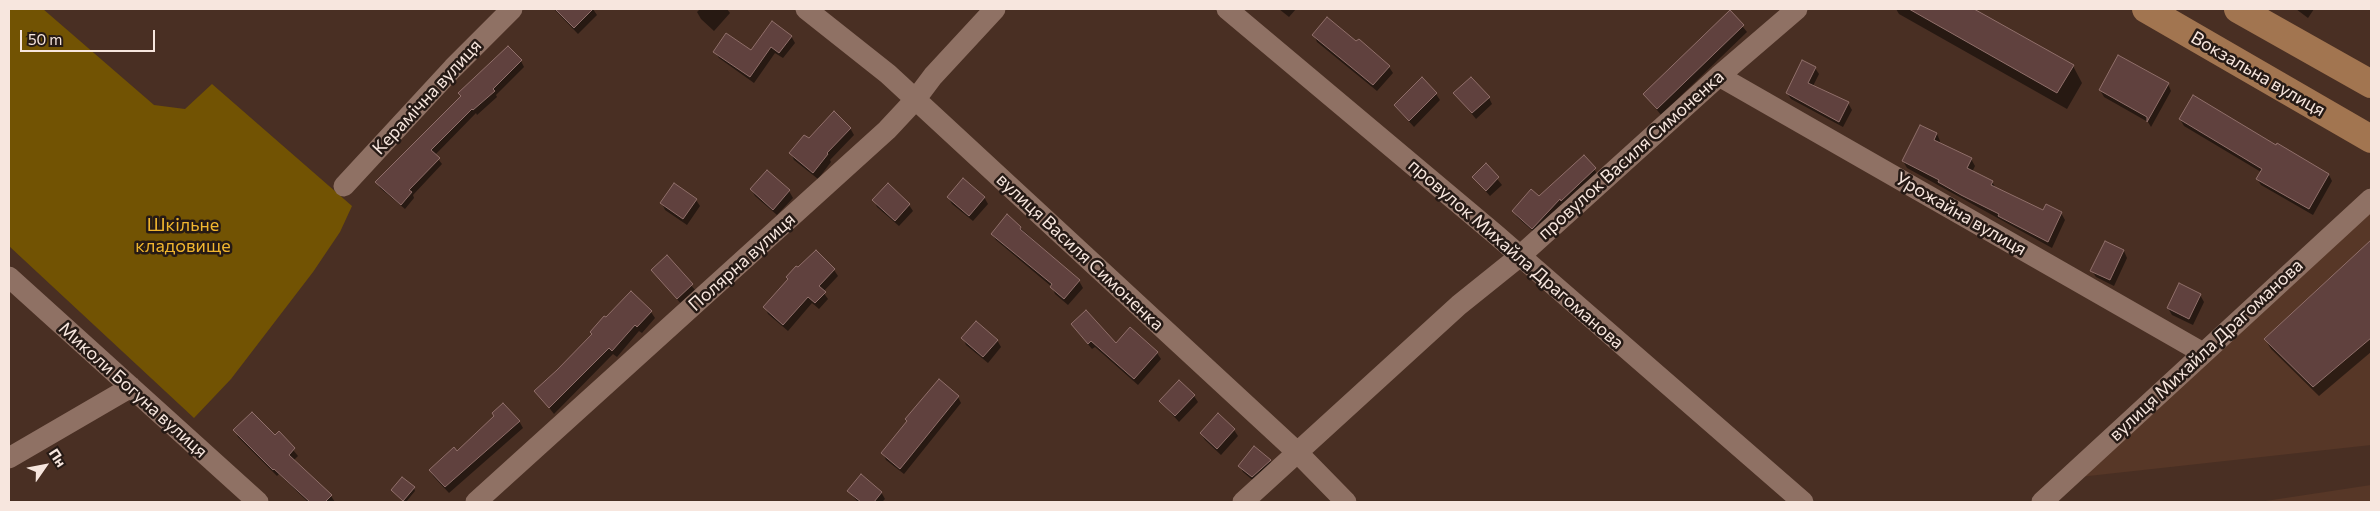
<!DOCTYPE html>
<html>
<head>
<meta charset="utf-8">
<style>
  body { margin:0 }
  #map { position:relative; width:2380px; height:511px; overflow:hidden; background:#492f23; font-family:Commissioner,sans-serif }
  canvas { display:block }
  .frame { position:absolute; inset:0; border:10px solid #f7e6de; pointer-events:none }
  .north { position:absolute; left:20px; top:441px; width:50px; height:50px; -webkit-text-stroke:4px #261a15; paint-order:stroke; rotate:57deg; font-size:14px; font-weight:700; line-height:20px; text-align:center; color:#f7e6de }
  .north::after { content:''; display:block; margin:auto; width:18px; height:22px; background:#f7e6de; clip-path:polygon(50% 0,100% 100%,50% 72%,0 100%) }
  .scale { position:absolute; left:20px; top:30px; width:135px; height:22px; box-sizing:border-box; border:2px solid #f7e6de; border-top:0; padding-left:6px; font-size:15px; line-height:18px; white-space:nowrap; color:#f7e6de; -webkit-text-stroke:4px #261a15; paint-order:stroke }
</style>
</head>
<body>
<div id="map">
<canvas width="2380" height="511"></canvas>
<div class="frame"></div>
<div class="north">Пн</div>
<div class="scale">50 m</div>
</div>
<script>
const context = document.querySelector('canvas').getContext('2d');
context.lineJoin = 'round';
function fill(path, color) { context.fillStyle = color; context.fill(path, 'evenodd'); }
const toPath = rows => new Path2D(rows.map(r => 'M' + r).join(''));
function stroke(path, color, width, dash) { context.strokeStyle = color; context.lineWidth = width; context.lineCap = dash ? 'butt' : 'round'; context.setLineDash(dash || []); context.stroke(path); }
function write(font, color, halo, rows, align = 'center') {
  context.font = font + ' Commissioner,sans-serif'; context.lineWidth = 5; context.setLineDash([]); context.textBaseline = 'middle'; context.strokeStyle = halo; context.fillStyle = color; for (const [text, x, y, turn = 0] of rows) {
    context.save(); context.translate(x, y); context.rotate((+turn || 0) * Math.PI / 180); context.textAlign = isNaN(turn) ? turn : align; if (halo) context.strokeText(text, 0, 0); context.fillText(text, 0, 0); context.restore();
  }
}
fill(toPath([
  [2371,199,2371,445,2070,478],
  [2371,485,2371,502,2259,502]
]), '#573727');
fill(toPath([
  [9,9,43,9,154,105,185,109,212,84,352,206,340,232,313,272,231,379,194,418,9,246]
]), '#725303');
fill(toPath([
  [554,9,593,9,597,15,578,34],
  [700,9,727,9,730,13,714,31,701,19,697,12],
  [1279,9,1296,9,1289,17],
  [1896,9,1972,9,2073,66,2082,83,2067,109,1899,14],
  [2296,9,2314,9,2308,18],
  [1730,11,1747,32,1661,115,1644,94],
  [1314,35,1389,67,1393,73,1377,91,1317,42],
  [791,36,795,43,783,58,775,53,754,83,719,58,715,52,751,52],
  [521,61,524,67,496,95,497,97,477,115,476,113,435,155,442,164,413,195,414,198,405,209,380,188,377,183],
  [1815,68,1819,74,1813,86,1848,103,1852,110,1843,127,1791,99,1787,93],
  [2168,84,2171,91,2151,127,2148,122,2104,97,2100,90],
  [1455,93,1489,98,1492,104,1476,119],
  [1436,94,1440,100,1414,127,1395,106],
  [2180,119,2276,146,2277,145,2329,175,2332,181,2313,215,2261,185,2257,179,2261,172,2184,126],
  [1921,126,1937,134,1940,141,1939,144,1971,159,1975,166,1972,172,1992,182,1996,188,2043,212,2046,206,2061,213,2065,220,2052,248,1907,168,1903,161],
  [850,128,854,135,830,160,831,162,818,179,794,160,791,153,809,140],
  [1584,156,1599,176,1536,234,1517,217,1513,211,1539,197],
  [1486,165,1502,185,1490,196,1473,177],
  [767,172,789,191,793,198,777,215,755,196,751,189],
  [948,197,984,197,988,204,973,221,952,204],
  [696,200,700,206,687,225,665,210,662,203],
  [874,200,909,205,913,211,899,226,877,207],
  [1007,216,1079,281,1083,288,1068,305,1055,294,1052,287,996,240,992,234],
  [2106,242,2124,251,2127,258,2114,286,2096,277,2092,271],
  [2371,242,2371,352,2319,396,2271,349,2265,339],
  [666,257,696,291,682,305,652,270],
  [834,270,838,276,823,292,828,299,819,309,812,303,788,331,768,314,765,307],
  [631,293,651,312,655,318,642,333,639,331,617,357,613,354,554,414,536,391,593,335],
  [2200,295,2204,302,2193,325,2172,315,2168,308],
  [1072,325,1116,345,1157,353,1161,359,1138,385,1095,347,1092,349],
  [963,338,997,340,1001,347,988,363,966,345],
  [1194,396,1198,402,1179,422,1160,401],
  [958,397,961,403,904,474,886,460,883,453],
  [519,421,523,428,449,493,434,477,430,471,457,453],
  [235,430,275,437,279,433,298,456,294,460,331,496,335,502,308,502,279,474,277,476,238,437],
  [1234,430,1238,436,1221,455,1205,440,1201,433],
  [1270,461,1273,467,1256,483,1243,472,1240,466],
  [414,488,415,491,406,502,392,490],
  [848,491,881,492,885,499,882,502,858,502]
]), '#0007');
const building = toPath([
  [555,9,593,9,574,28,555,9],
  [1909,9,1974,9,2074,65,2057,93,1909,9],
  [1730,10,1744,25,1657,109,1643,94,1730,10],
  [1327,17,1356,41,1359,39,1390,66,1373,85,1312,35,1327,17],
  [772,21,792,36,779,53,771,47,750,77,713,52,726,33,751,50,772,21],
  [508,46,522,60,493,89,495,91,473,110,472,109,431,150,440,158,409,190,412,192,401,205,375,182,461,96,458,93,508,46],
  [2118,55,2169,83,2147,122,2147,117,2099,90,2118,55],
  [1802,60,1816,67,1808,83,1849,102,1839,122,1786,93,1802,60],
  [1422,77,1437,93,1409,121,1394,105,1422,77],
  [1471,77,1490,97,1472,113,1453,93,1471,77],
  [2193,95,2276,145,2277,143,2329,174,2309,209,2256,179,2262,169,2179,119,2193,95],
  [834,111,851,128,827,153,828,154,813,173,789,153,804,135,809,138,834,111],
  [1920,125,1937,133,1934,140,1972,158,1967,168,1993,181,1991,185,2043,210,2046,204,2062,212,2048,242,1998,216,1999,214,1961,195,1938,182,1939,180,1902,161,1920,125],
  [1584,155,1596,168,1561,201,1560,199,1532,229,1512,211,1531,189,1539,196,1584,155],
  [1486,163,1499,177,1486,191,1472,177,1486,163],
  [767,170,790,190,773,210,750,189,767,170],
  [963,178,985,197,969,216,947,197,963,178],
  [674,183,697,199,683,219,660,203,674,183],
  [888,183,910,204,895,221,872,200,888,183],
  [1007,214,1021,227,1020,229,1080,280,1064,299,1050,287,1052,284,991,234,1007,214],
  [2371,240,2371,338,2313,387,2264,339,2371,240],
  [2105,241,2124,250,2110,280,2090,271,2105,241],
  [816,250,835,269,819,286,826,292,815,303,808,297,783,325,763,307,788,279,786,277,796,266,798,267,816,250],
  [667,255,693,284,677,299,651,270,667,255],
  [2179,283,2201,294,2189,319,2167,308,2179,283],
  [631,291,652,311,637,327,635,325,612,351,609,348,549,408,534,391,557,370,592,334,590,332,604,316,606,317,631,291],
  [1086,310,1116,343,1130,327,1158,352,1134,379,1091,341,1088,344,1071,324,1086,310],
  [976,321,998,340,983,357,961,338,976,321],
  [939,379,959,396,900,469,881,453,907,421,905,419,939,379],
  [1179,380,1195,395,1175,416,1159,401,1179,380],
  [503,403,520,421,445,487,429,470,454,447,457,451,494,416,492,413,503,403],
  [252,412,275,435,279,431,295,448,289,455,332,495,325,502,310,502,274,469,273,470,233,430,252,412],
  [1218,413,1235,429,1217,449,1200,433,1218,413],
  [1254,446,1271,460,1252,477,1238,466,1254,446],
  [861,474,882,492,874,502,861,502,847,491,861,474],
  [402,477,415,487,403,501,391,490,402,477]
]);
fill(building, '#60413e');
stroke(building, '#906f6a', 1);
stroke(toPath([
  [806,9,888,74,1298,453,1346,502],
  [1227,9,1495,234,1803,502],
  [1719,76,2203,353],
  [344,186,453,68,512,9],
  [9,277,258,502],
  [9,458,131,387],
  [476,502,887,130,915,100,933,76,995,9],
  [1243,502,1459,305,1520,256,1719,76,1797,9],
  [2042,502,2371,199]
]), '#8f7164', 21);
stroke(toPath([
  [2146,9,2371,139],
  [2238,9,2371,84]
]), '#a27550', 28);
write('18px', '#f7e6de', '#261a15', [
  ["Вокзальна вулиця",2258,74,30],
  ["Керамічна вулиця",427,97,-47],
  ["провулок Василя Симоненка",1631,155,-42],
  ["Урожайна вулиця",1961,214,30],
  ["вулиця Василя Симоненка",1080,252,43],
  ["провулок Михайла Драгоманова",1516,254,41],
  ["Полярна вулиця",742,262,-42],
  ["вулиця Михайла Драгоманова",2206,350,-43],
  ["Миколи Богуна вулиця",133,390,42]
]);
write('18px', '#f2b72f', '#261a15', [
  ["Шкільне",183,225],
  ["кладовище",183,246]
]);
</script>
</body>
</html>
